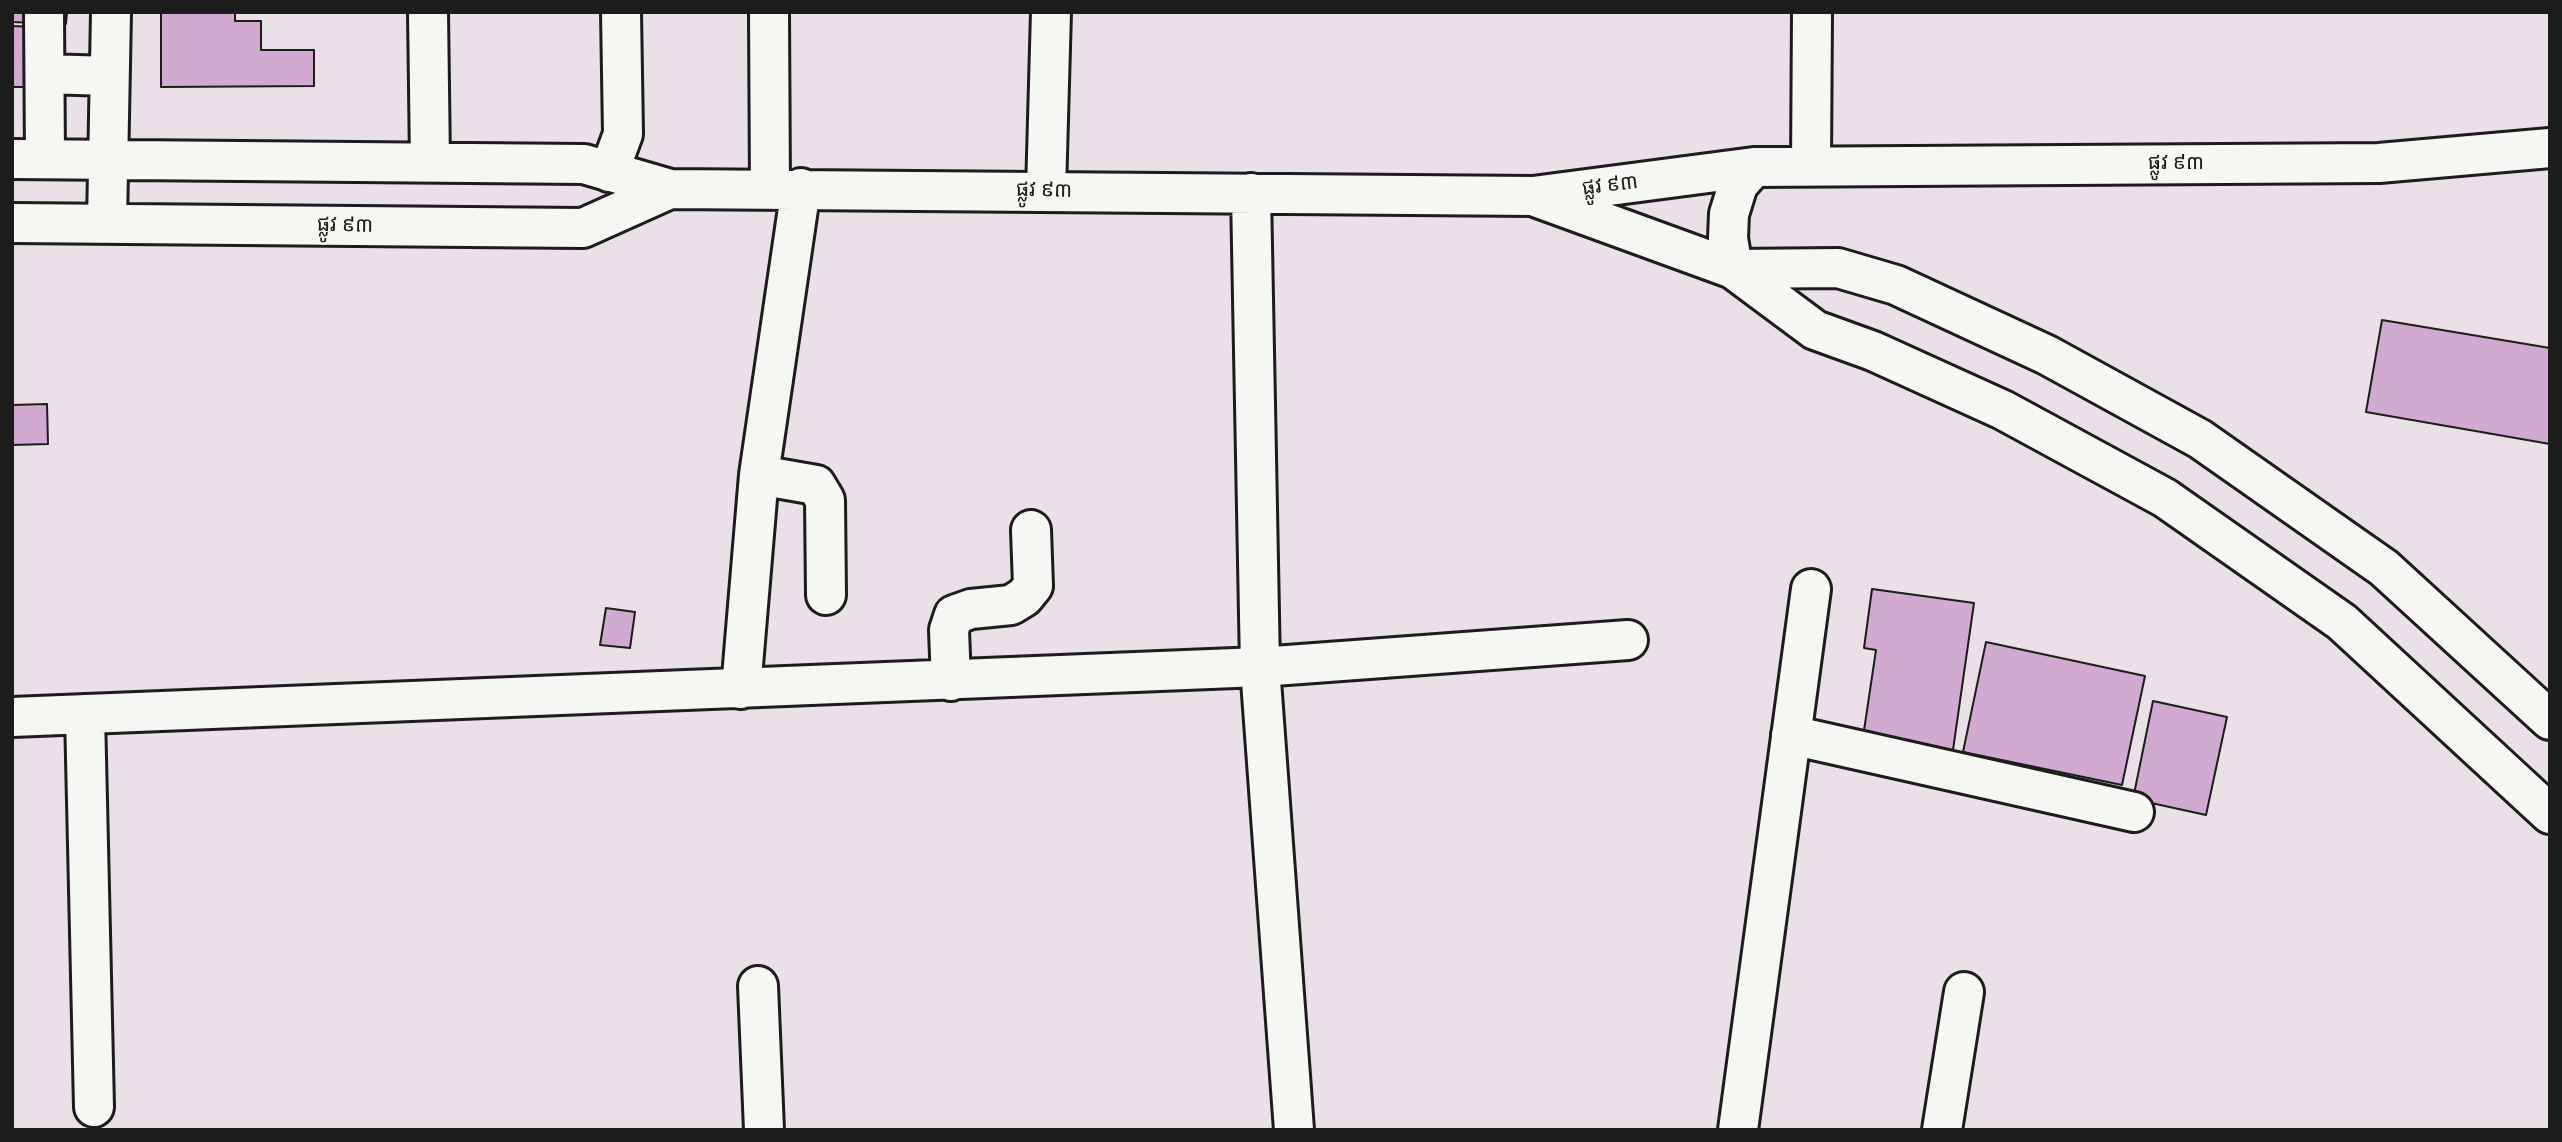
<!DOCTYPE html>
<html>
<head>
<meta charset="utf-8">
<style>
  body { margin:0 }
  #map { position:relative; width:2562px; height:1142px; overflow:hidden; background:#ebdfe8; font-family:Itim,sans-serif }
  canvas { display:block }
  .frame { position:absolute; inset:0; border:14px solid #1c1c1c; pointer-events:none }
</style>
</head>
<body>
<div id="map">
<canvas width="2562" height="1142"></canvas>
<div class="frame"></div>
</div>
<script>
const context = document.querySelector('canvas').getContext('2d');
context.lineJoin = 'round';
function fill(path, color) { context.fillStyle = color; context.fill(path, 'evenodd'); }
const toPath = rows => new Path2D(rows.map(r => 'M' + r).join(''));
function stroke(path, color, width, dash) { context.strokeStyle = color; context.lineWidth = width; context.lineCap = dash ? 'butt' : 'round'; context.setLineDash(dash || []); context.stroke(path); }
function write(font, color, halo, rows, align = 'center') {
  context.font = font + ' Itim,"Noto Sans Khmer",sans-serif'; context.lineWidth = 5; context.setLineDash([]); context.textBaseline = 'middle'; context.strokeStyle = halo; context.fillStyle = color; for (const [text, x, y, turn = 0] of rows) {
    context.save(); context.translate(x, y); context.rotate((+turn || 0) * Math.PI / 180); context.textAlign = isNaN(turn) ? turn : align; if (halo) context.strokeText(text, 0, 0); context.fillText(text, 0, 0); context.restore();
  }
}
const building = toPath([
  [12,12,67,12,66,24,12,22,12,12],
  [161,12,235,12,235,21,261,21,261,50,314,50,314,86,161,87,161,12],
  [12,26,35,27,33,87,12,87,12,26],
  [2382,320,2550,348,2550,444,2366,412,2382,320],
  [47,404,48,444,12,445,12,405,47,404],
  [1872,589,1974,603,1952,757,1862,744,1876,650,1864,648,1872,589],
  [606,608,635,612,630,648,600,645,606,608],
  [1986,642,2145,676,2122,785,1963,752,1986,642],
  [2153,701,2227,717,2206,815,2133,799,2153,701]
]);
fill(building, '#d2aad1');
stroke(building, '#1c1c1c', 2);
const minor = toPath([
  [44,12,45,159],
  [428,12,430,162],
  [769,12,770,189],
  [45,74,109,76],
  [12,159,584,164,670,189,1533,196,1754,167,2379,163,2550,148],
  [1811,166,1812,12],
  [609,172,623,134,621,12],
  [1046,191,1051,12],
  [1251,193,1260,667,1294,1130],
  [1538,198,1733,269,1815,330,1873,351,2003,410,2165,498,2342,622,2550,814],
  [12,223,583,228,670,189],
  [107,223,111,12],
  [1733,269,1838,268,1896,285,2047,355,2200,439,2384,568,2550,720],
  [1733,269,1728,238,1729,214,1738,185,1754,167],
  [759,475,816,485,825,500,826,595],
  [951,681,949,630,954,615,971,609,1011,605,1024,597,1033,586,1031,530],
  [741,689,759,475,801,188],
  [85,714,94,1107],
  [12,717,1260,667,1628,640],
  [1791,735,2134,812],
  [758,986,764,1130],
  [1738,1130,1811,589],
  [1942,1130,1964,992]
]);
stroke(minor, '#1c1c1c', 44);
stroke(minor, '#f6f6f2', 38);
write('21px', '#1c1c1c', '#f6f6f2', [
  ["ផ្លូវ ៩៣",2176,164],
  ["ផ្លូវ ៩៣",1610,186,-7],
  ["ផ្លូវ ៩៣",1044,191,1],
  ["ផ្លូវ ៩៣",345,226,1]
]);
</script>
</body>
</html>
